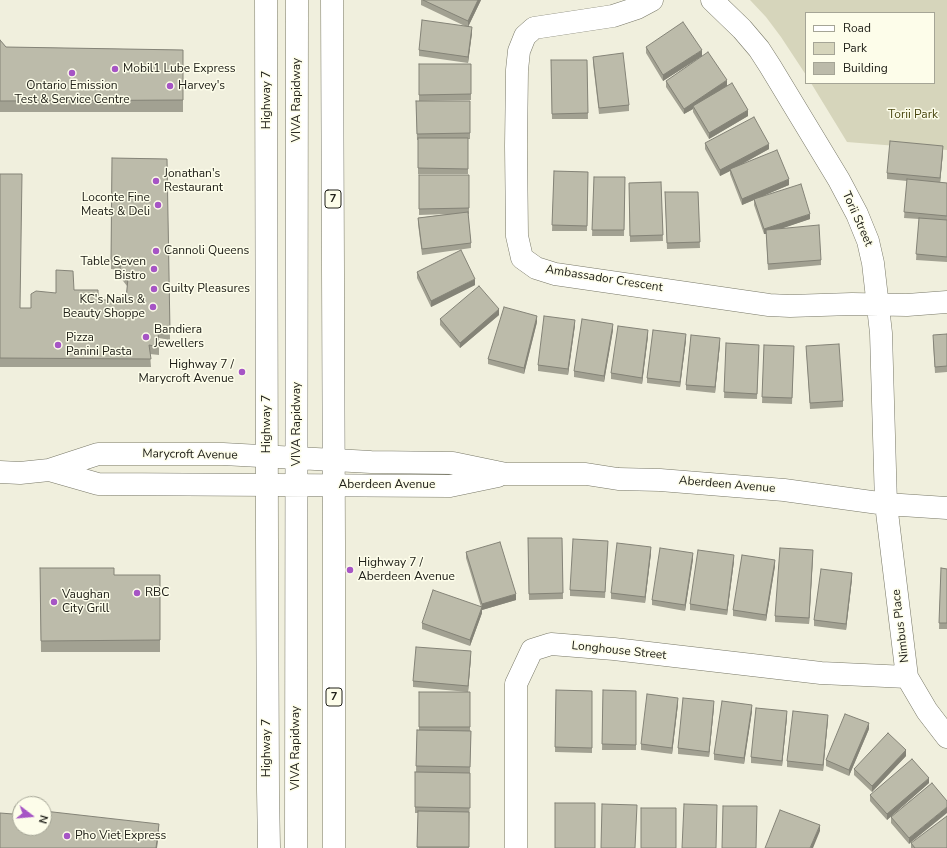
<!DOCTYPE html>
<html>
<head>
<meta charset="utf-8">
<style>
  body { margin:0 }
  #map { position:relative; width:947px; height:848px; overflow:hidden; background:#f0efdd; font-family:"Nunito Sans",sans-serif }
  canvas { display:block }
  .legend { position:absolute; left:805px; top:12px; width:130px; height:72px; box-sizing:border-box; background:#fdfdea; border:1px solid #a5a596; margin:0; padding:5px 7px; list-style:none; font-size:12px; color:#202019 }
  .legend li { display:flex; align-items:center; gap:8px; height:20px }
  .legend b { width:20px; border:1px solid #a5a596 }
  .north { position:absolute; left:12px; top:796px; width:40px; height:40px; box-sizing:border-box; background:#fdfdea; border:1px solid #a5a596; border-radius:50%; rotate:106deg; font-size:11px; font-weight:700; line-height:16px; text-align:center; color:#202019 }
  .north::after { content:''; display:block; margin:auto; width:14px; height:18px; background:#a655c5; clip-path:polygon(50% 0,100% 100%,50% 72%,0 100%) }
</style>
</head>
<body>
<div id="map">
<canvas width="947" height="848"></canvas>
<ul class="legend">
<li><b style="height:5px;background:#fff"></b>Road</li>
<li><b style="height:11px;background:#d6d5bb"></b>Park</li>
<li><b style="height:11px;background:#bcbbaa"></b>Building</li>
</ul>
<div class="north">N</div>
</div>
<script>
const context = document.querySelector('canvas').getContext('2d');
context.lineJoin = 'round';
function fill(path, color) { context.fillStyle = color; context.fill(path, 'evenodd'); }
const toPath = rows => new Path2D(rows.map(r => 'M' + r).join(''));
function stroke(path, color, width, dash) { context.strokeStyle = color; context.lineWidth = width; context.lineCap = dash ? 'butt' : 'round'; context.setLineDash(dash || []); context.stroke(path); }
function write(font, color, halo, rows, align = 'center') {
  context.font = font + ' "Nunito Sans",sans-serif'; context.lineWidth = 3; context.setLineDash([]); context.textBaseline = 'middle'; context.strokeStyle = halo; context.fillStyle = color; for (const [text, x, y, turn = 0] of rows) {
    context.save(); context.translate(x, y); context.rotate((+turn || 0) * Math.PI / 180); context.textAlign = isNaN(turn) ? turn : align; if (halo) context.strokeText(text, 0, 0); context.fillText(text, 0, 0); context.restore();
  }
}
fill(toPath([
  [750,0,947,0,947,150,847,142,811,83,934,83,934,13,806,13,806,75,781,37,766,17]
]), '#d6d5bb');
const minor = toPath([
  [652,0,637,8,613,16,534,28,525,36,519,51,517,70,516,146,517,236,522,258,536,268,555,274,769,305,790,306,852,304,907,305,947,302],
  [712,0,742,29,759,49,770,66,839,180,857,214,868,241,873,263,881,333,886,504,907,677,927,711,947,737],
  [49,470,98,484,450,486,498,476],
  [0,472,20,473,49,470,98,454,223,454,371,462,453,463,506,474,586,474,618,479,660,480,784,490,886,504,947,508],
  [296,848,297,0],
  [516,848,516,684,532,650,551,644,614,649,821,673,907,677]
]);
const major = toPath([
  [266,0,267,539,268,790,269,848],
  [332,0,334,540,334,848]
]);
stroke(minor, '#787867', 23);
stroke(major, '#787867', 23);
stroke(minor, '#fff', 22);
stroke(major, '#fff', 22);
fill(toPath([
  [421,0,481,0,468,27,472,33,468,63,419,56,419,50,467,27,421,5],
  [0,40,6,47,183,50,183,112,0,112],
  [646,47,702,56,663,81,646,53],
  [593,57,629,105,629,111,599,114,593,63],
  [551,60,587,60,588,119,552,119],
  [419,64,471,64,471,100,419,101],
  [666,81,727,86,720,90,748,116,709,139,693,112,693,109,684,114,666,87],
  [416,101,470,101,470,139,468,139,468,174,418,174,418,140,417,140],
  [705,143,769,149,744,163,789,185,764,195,810,219,782,228,821,260,821,265,768,270,766,234,764,234,754,205,754,200,742,205,730,174,730,171,720,176,705,149],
  [943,152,940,182,947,183,947,262,916,260,919,219,904,218,907,181,887,179,887,173],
  [112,158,167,159,170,340,159,338,159,355,150,354,151,367,0,367,0,174,20,308,31,308,31,294,56,293,74,290,98,300,126,300,127,286,120,277,120,270,111,269],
  [554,171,588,172,587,231,552,231],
  [419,175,469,175,469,214,468,214,471,243,471,248,422,255,418,224,418,218,447,214,419,215],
  [594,177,625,177,624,236,592,236],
  [661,182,663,241,630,242,629,183],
  [665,192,698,192,700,248,667,249],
  [417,272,475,285,431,307,417,278],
  [499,315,460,348,440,325,440,319],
  [537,322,524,374,488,364,488,359],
  [575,325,568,375,538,371,538,365],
  [613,330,604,382,574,377,574,371],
  [947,334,947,372,935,373,933,341],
  [648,336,642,384,611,379,611,373],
  [686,340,680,387,647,383,647,378],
  [726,343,759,345,757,399,724,398],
  [720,344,715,393,686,390,686,385],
  [764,345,794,346,792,404,762,403],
  [806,346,843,401,843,407,810,409],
  [528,538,562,538,563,599,529,600],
  [608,546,605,598,570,596,570,590],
  [466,552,516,600,482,610,482,613,470,646,422,629,422,623,481,607,466,558],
  [651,553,645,603,611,599,611,593],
  [813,556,809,624,775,622,775,616],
  [693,559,685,611,652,605,652,600],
  [734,561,727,615,690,610,690,604],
  [775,566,766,621,733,616,733,610],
  [40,568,114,575,160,575,160,652,41,652],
  [941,568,947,569,947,629,939,629],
  [852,579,846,630,814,626,814,620],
  [471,657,468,692,413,687,413,681],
  [556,690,592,691,592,753,555,752],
  [603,690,636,691,636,750,602,750],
  [419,692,470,692,470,731,471,731,470,773,416,772,417,730,419,730],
  [678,704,672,754,641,750,641,744],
  [714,707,709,757,678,754,678,748],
  [752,711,744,764,714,760,714,754],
  [787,717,782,766,751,763,751,757],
  [828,720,823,771,787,767,787,761],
  [869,729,849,776,826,766,826,760],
  [906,756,872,792,854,775,854,769],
  [415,772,470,773,469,848,417,848,418,813,415,813],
  [929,783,887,820,870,801,870,795],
  [932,783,909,844,891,823,891,817],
  [911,843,947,848,911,848]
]), '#a2a192');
fill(toPath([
  [478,0,481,0,468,27,468,21],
  [472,27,472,33,468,63,468,57],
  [702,50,702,56,663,81,663,75],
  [727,80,727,86,694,108,693,106,693,109,684,114,684,109],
  [748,110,748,116,709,139,709,133],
  [769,144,769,149,731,170,730,169,730,171,720,176,720,170],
  [943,146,943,152,940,184,940,178],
  [789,179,789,185,742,205,742,199],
  [810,214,810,219,766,234,766,230,766,234,764,234,764,229],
  [475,279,475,285,431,307,431,301],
  [499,309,499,315,460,348,460,343],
  [537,316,537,322,524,374,524,368],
  [575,320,575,325,568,375,568,369],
  [613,324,613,330,604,382,604,376],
  [648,330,648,336,642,384,642,378],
  [686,334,686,340,680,387,680,382],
  [720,338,720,344,715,393,715,387],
  [651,547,651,553,645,603,645,597],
  [813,550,813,556,809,624,809,618],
  [693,553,693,559,685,611,685,605],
  [734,555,734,561,727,615,727,610],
  [775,560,775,566,766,621,766,615],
  [852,573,852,579,846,630,846,624],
  [516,594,516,600,482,610,482,613,470,646,470,640,482,608,482,604],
  [471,651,471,657,468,692,468,686],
  [678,698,678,704,672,754,672,748],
  [714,701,714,707,709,757,709,752],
  [752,705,752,711,744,764,744,758],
  [787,711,787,717,782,766,782,761],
  [828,715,828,720,823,771,823,765],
  [869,723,869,729,849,776,849,770],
  [906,750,906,756,872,792,872,786],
  [929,778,929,783,887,820,887,814],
  [947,807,947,813,909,844,909,838],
  [159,824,159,833,157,848,156,848],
  [820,825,820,831,813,848,810,848]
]), '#848377');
const building = toPath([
  [423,0,478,0,468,21,423,0],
  [422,20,472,27,468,57,419,50,422,20],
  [683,22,702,50,663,75,646,47,683,22],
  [0,40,6,47,183,50,183,100,0,101,0,40],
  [708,52,727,80,684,109,666,81,708,52],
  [623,53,629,105,599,108,593,57,623,53],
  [551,60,587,60,588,113,552,114,551,60],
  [419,64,471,64,471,94,419,95,419,64],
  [732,83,748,110,709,133,693,106,732,83],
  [416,101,470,101,470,133,417,134,416,101],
  [754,117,769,144,720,170,705,143,754,117],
  [418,138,468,138,468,169,418,168,418,138],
  [890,141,943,146,940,178,887,173,890,141],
  [777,150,789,179,742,199,730,169,777,150],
  [112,158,167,159,170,332,158,330,159,347,149,345,151,359,0,358,0,174,22,174,20,308,31,308,31,294,36,291,56,293,56,270,73,271,74,290,98,290,98,300,126,300,128,278,120,268,121,261,111,260,112,158],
  [554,171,588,172,587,226,552,225,554,171],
  [419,175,469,175,469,208,419,209,419,175],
  [594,177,625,177,624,230,592,230,594,177],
  [907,179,947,183,947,216,904,212,907,179],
  [661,182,663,235,630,236,629,183,661,182],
  [801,184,810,214,764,229,754,199,801,184],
  [665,192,698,192,700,242,667,243,665,192],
  [468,212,471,243,422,249,418,218,468,212],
  [919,218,947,220,947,257,916,254,919,218],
  [819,225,821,260,768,264,766,230,819,225],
  [461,250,475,279,431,301,417,272,461,250],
  [479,286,499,309,460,343,440,319,479,286],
  [504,307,537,316,524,368,488,359,504,307],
  [544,316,575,320,568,369,538,365,544,316],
  [582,319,613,324,604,376,574,371,582,319],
  [618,326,648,330,642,378,611,373,618,326],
  [653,330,686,334,680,382,647,378,653,330],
  [947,334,947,366,935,367,933,335,947,334],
  [691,335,720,338,715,387,686,385,691,335],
  [726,343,759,345,757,394,724,392,726,343],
  [839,344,843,401,810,403,806,346,839,344],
  [764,345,794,346,792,398,762,397,764,345],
  [528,538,562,538,563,593,529,594,528,538],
  [573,539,608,541,605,592,570,590,573,539],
  [500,542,516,594,482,604,466,552,500,542],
  [617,543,651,547,645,597,611,593,617,543],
  [660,548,693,553,685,605,652,600,660,548],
  [780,548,813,550,809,618,775,616,780,548],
  [698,550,734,555,727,610,690,604,698,550],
  [742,555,775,560,766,615,733,610,742,555],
  [40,568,114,568,114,575,160,575,160,640,41,641,40,568],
  [941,568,947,569,947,623,939,623,941,568],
  [821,569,852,573,846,624,814,620,821,569],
  [433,590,482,607,470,640,422,623,433,590],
  [416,647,471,651,468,686,413,681,416,647],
  [556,690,592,691,592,748,555,747,556,690],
  [603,690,636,691,636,745,602,744,603,690],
  [419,692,470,692,470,727,419,727,419,692],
  [647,694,678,698,672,748,641,744,647,694],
  [683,698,714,701,709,752,678,748,683,698],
  [722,701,752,705,744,758,714,754,722,701],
  [756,708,787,711,782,761,751,757,756,708],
  [793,711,828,715,823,765,787,761,793,711],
  [845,714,869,723,849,770,826,760,845,714],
  [417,730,471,731,470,767,416,766,417,730],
  [888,733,906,750,872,786,854,769,888,733],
  [912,759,929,778,887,814,870,795,912,759],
  [415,772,470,773,470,808,415,807,415,772],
  [932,783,947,801,947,807,909,838,891,817,932,783],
  [555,803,595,803,595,848,555,848,555,803],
  [602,804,637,805,635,848,601,848,602,804],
  [684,804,717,805,716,848,682,848,684,804],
  [723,806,757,806,756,848,722,848,723,806],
  [15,807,20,808,20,828,44,828,44,811,159,824,156,848,0,848,0,813,13,814,15,807],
  [641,808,676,808,676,848,641,848,641,808],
  [780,810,820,825,810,848,765,848,780,810],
  [418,811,469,812,469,847,417,847,418,811],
  [947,816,947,848,915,848,911,843,947,816]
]);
fill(building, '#bcbbaa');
stroke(building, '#848377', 1);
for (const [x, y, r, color] of [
  [115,69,4,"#a655c5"],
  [72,73,4,"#a655c5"],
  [170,86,4,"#a655c5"],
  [156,181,4,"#a655c5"],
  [158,205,4,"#a655c5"],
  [156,251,4,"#a655c5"],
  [154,269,4,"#a655c5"],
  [154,289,4,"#a655c5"],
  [153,307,4,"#a655c5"],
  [146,337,4,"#a655c5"],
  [58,345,4,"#a655c5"],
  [242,372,4,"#a655c5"],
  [350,570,4,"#a655c5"],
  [137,593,4,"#a655c5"],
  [54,602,4,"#a655c5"],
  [67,836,4,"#a655c5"]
]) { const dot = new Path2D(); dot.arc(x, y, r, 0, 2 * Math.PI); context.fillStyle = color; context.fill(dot); stroke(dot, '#fdfdea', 1.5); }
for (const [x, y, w] of [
  [333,199,16],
  [334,697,16]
]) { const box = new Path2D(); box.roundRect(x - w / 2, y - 9, w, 18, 3); context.fillStyle = '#fdfdea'; context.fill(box); stroke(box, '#202019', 1); }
write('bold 11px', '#202019', null, [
  ["7",333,199],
  ["7",334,697]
]);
write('12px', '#202019', '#fdfdea', [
  ["Mobil1 Lube Express",123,69],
  ["Ontario Emission",72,86,"center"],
  ["Test & Service Centre",72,100,"center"],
  ["Harvey's",178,86],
  ["Jonathan's",164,174],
  ["Restaurant",164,188],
  ["Loconte Fine",150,198,"right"],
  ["Meats & Deli",150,212,"right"],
  ["Cannoli Queens",164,251],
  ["Table Seven",146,262,"right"],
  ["Bistro",146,276,"right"],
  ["Guilty Pleasures",162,289],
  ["KC's Nails &",145,300,"right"],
  ["Beauty Shoppe",145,314,"right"],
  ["Bandiera",154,330],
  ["Jewellers",154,344],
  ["Pizza",66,338],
  ["Panini Pasta",66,352],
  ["Highway 7 /",234,365,"right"],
  ["Marycroft Avenue",234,379,"right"],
  ["Highway 7 /",358,563],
  ["Aberdeen Avenue",358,577],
  ["RBC",145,593],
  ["Vaughan",62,595],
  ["City Grill",62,609],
  ["Pho Viet Express",75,836]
], 'left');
write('12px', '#202019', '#fdfdea', [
  ["Highway 7",267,100,-90],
  ["VIVA Rapidway",297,100,-90],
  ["Torii Street",857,219,66],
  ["Ambassador Crescent",604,279,9],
  ["Highway 7",267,424,-90],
  ["VIVA Rapidway",297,424,-90],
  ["Marycroft Avenue",190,455,1],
  ["Aberdeen Avenue",387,485],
  ["Aberdeen Avenue",727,485,5],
  ["Nimbus Place",901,626,-97],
  ["Longhouse Street",619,651,6],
  ["Highway 7",267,748,-90],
  ["VIVA Rapidway",296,748,-90]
]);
write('12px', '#49460f', '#fdfdea', [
  ["Torii Park",913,115]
]);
</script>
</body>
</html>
